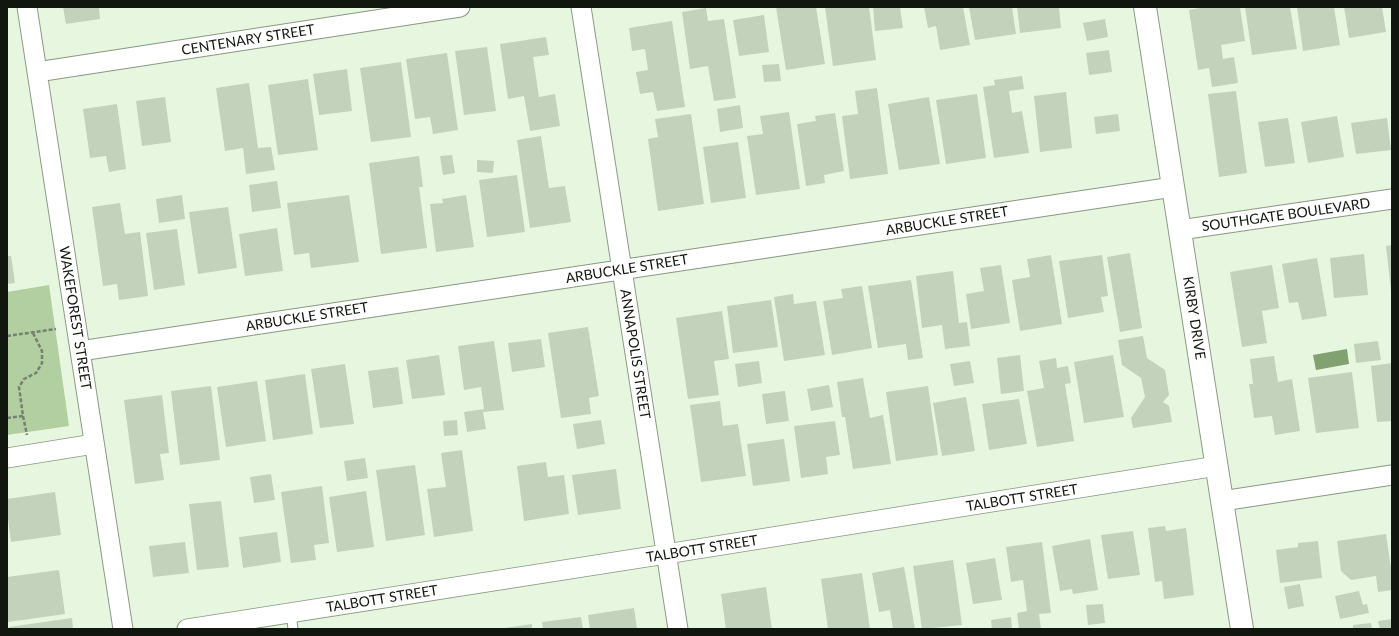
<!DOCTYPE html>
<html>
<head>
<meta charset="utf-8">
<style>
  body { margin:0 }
  #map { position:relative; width:1399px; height:636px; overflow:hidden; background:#e7f7df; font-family:Lato,sans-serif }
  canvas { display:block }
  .frame { position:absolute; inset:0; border:8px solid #11160e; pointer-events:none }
</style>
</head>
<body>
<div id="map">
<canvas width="1399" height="636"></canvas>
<div class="frame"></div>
</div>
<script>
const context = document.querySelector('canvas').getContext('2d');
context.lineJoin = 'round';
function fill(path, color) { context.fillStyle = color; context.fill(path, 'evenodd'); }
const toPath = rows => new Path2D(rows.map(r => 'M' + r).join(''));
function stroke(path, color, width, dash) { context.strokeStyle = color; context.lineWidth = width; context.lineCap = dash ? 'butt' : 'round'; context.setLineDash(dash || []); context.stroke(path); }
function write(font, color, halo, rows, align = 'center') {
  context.font = font + ' Lato,sans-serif'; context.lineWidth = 3; context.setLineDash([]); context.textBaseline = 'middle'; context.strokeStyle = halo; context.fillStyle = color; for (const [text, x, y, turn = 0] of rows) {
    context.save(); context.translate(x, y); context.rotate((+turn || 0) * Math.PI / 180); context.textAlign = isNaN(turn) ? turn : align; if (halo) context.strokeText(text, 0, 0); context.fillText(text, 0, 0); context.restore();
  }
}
fill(toPath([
  [49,285,69,426,7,435,7,292]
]), '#b1cfa1');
fill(toPath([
  [1347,349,1349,364,1316,370,1313,355]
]), '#82a171');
fill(toPath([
  [63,7,99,7,100,19,66,24],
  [776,7,816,7,825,64,786,70],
  [825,7,869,7,876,60,833,66],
  [873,7,900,7,903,28,875,31],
  [924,7,963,7,970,45,940,50,936,26,928,28],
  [969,7,1012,7,1016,34,975,40],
  [1017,7,1059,7,1061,28,1020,33],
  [1206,7,1240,7,1245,41,1221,45,1223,59,1234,57,1238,83,1212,87,1209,68,1198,70,1189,10],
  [1245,7,1290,7,1297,49,1252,55],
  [1297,7,1334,7,1340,45,1303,51],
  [1344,7,1382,7,1386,32,1349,38],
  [706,8,708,21,724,19,736,98,714,101,708,66,690,69,682,12],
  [764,15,769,52,739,56,733,20],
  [1105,19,1108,37,1087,41,1083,23],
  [672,21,685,107,657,111,653,92,640,94,636,72,648,70,645,49,632,51,629,28],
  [546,37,549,55,533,57,539,97,555,94,560,126,530,131,524,96,508,99,500,44],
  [487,47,496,111,464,115,455,51],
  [1109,50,1112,72,1089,75,1086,53],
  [447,53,458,130,433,134,430,117,415,119,406,59],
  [401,62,411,137,371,142,360,68],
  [779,64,781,81,764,82,762,65],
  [347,69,352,111,319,115,313,74],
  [1022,76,1024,89,1009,91,1012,113,1022,111,1029,153,994,158,983,87,995,85,994,80],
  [308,79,318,150,278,155,268,85],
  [249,83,258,148,271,147,275,170,246,174,243,148,225,151,216,88],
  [877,88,888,174,850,179,842,116,858,114,855,91],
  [1236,91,1247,173,1219,177,1208,94],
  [1066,92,1072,148,1040,152,1034,96],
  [977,94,986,158,946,164,936,100],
  [165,97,171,142,142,146,136,101],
  [929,97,940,164,899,170,888,104],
  [117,104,126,169,109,172,106,156,90,158,83,109],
  [740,105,743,128,720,132,717,109],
  [789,112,800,189,756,195,747,136,763,134,760,116],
  [835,113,844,171,824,175,825,183,806,186,797,124,816,121,815,116],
  [691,114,704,204,658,211,648,139,658,137,655,119],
  [1118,114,1120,131,1096,134,1094,117],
  [1337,116,1344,157,1308,163,1301,122],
  [1288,118,1295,163,1265,167,1258,122],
  [1387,118,1391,150,1356,154,1351,123],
  [541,136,549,188,565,186,571,222,530,228,517,140],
  [738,142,746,198,711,203,703,147],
  [452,155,455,173,443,175,440,156],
  [419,156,423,187,419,187,427,248,381,254,369,163],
  [477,160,494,161,493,173,477,172],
  [517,175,525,232,487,237,479,180],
  [277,181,281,208,252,212,249,185],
  [182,195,185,219,159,223,156,199],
  [349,195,359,262,311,268,309,253,294,255,287,203],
  [466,195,474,247,436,252,430,204,443,203,442,199],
  [120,203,125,234,140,232,148,296,119,300,117,284,103,286,92,207],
  [228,207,237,268,198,274,189,212],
  [277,228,283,271,245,276,239,234],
  [177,229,185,285,154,290,146,233],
  [1392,245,1392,291,1391,291,1386,246],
  [1130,253,1142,328,1120,332,1107,257],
  [1364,254,1368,295,1334,298,1330,258],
  [1051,255,1062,324,1020,331,1012,280,1030,277,1027,259],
  [1102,255,1108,296,1101,297,1104,312,1068,318,1059,261],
  [7,256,11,256,15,283,7,284],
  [1317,258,1327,316,1302,320,1298,302,1289,303,1282,264],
  [1001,265,1010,323,971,329,966,294,984,291,980,268],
  [1272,265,1279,308,1262,311,1267,343,1242,347,1230,272],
  [953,271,959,323,967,322,970,346,945,349,942,325,922,328,916,276],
  [911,280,923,358,908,360,906,344,878,348,868,286],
  [862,286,872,348,832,355,823,301,843,298,841,289],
  [793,294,794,304,816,301,825,355,784,361,774,297],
  [771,300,778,347,733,353,727,306],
  [722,311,729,359,714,361,719,395,688,399,676,318],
  [588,327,599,396,589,398,591,414,561,418,548,333],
  [1143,336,1147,358,1165,370,1169,395,1163,402,1169,406,1172,422,1133,428,1131,418,1145,397,1141,378,1122,365,1118,340],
  [541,339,545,367,512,372,508,343],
  [494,341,504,410,483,412,486,429,467,432,464,412,484,409,481,387,464,390,458,346],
  [1378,341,1381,360,1356,363,1354,344],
  [439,355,445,395,412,399,406,360],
  [1020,355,1024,391,1001,394,997,358],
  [1113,355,1124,417,1084,423,1074,362],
  [1274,356,1278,382,1292,379,1300,431,1275,435,1272,416,1254,418,1249,384,1253,384,1250,359],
  [1056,358,1057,368,1068,366,1071,383,1065,384,1074,441,1037,447,1027,391,1044,388,1039,361],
  [759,361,762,383,738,387,735,364],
  [970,361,974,383,954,386,950,364],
  [1392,363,1392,421,1377,422,1371,366],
  [345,364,354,424,320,428,311,369],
  [398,367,403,404,373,408,368,371],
  [1352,372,1359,428,1316,433,1308,378],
  [305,374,313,434,273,440,265,380],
  [863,378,870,418,883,415,891,464,853,469,845,417,842,417,837,382],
  [257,381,266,441,226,447,217,387],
  [829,385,833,407,811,411,807,389],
  [211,386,220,460,180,465,171,391],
  [928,386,938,455,896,461,886,392],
  [785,391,789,421,766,424,762,394],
  [162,395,169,453,160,454,164,480,135,484,124,400],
  [966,397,975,451,942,456,933,403],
  [1019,399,1027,444,989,450,982,404],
  [720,401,723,426,738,424,746,476,701,482,690,405],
  [457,420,458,435,444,436,443,421],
  [601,420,605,444,577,449,573,424],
  [835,421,840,455,826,457,828,474,801,478,794,426],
  [784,439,790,481,753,486,747,444],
  [462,450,473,531,434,537,427,489,446,487,441,453],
  [365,458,368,478,347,481,344,461],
  [546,462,548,477,564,475,569,514,524,521,517,466],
  [415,465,425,535,386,541,376,470],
  [616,469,621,509,578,515,572,475],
  [271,474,275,500,254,503,250,477],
  [322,486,329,543,314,545,316,560,291,563,281,492],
  [366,491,374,547,337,552,329,497],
  [55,492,61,535,11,542,7,512,7,499],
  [221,501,229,567,197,570,189,504],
  [1165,526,1166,531,1186,528,1194,595,1164,599,1162,581,1155,582,1148,528],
  [1133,531,1140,575,1108,579,1101,535],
  [277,532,281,562,243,568,239,537],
  [1386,534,1392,575,1392,590,1378,592,1376,576,1351,580,1341,571,1337,541],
  [1090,539,1098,590,1073,594,1072,589,1060,591,1052,546],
  [1318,541,1322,578,1280,583,1276,550,1298,547,1298,543],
  [185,542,189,573,153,577,149,546],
  [1042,542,1051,613,1039,614,1041,629,1019,629,1017,613,1027,611,1023,580,1011,582,1006,547],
  [995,558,1002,600,973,604,966,563],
  [953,560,962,625,922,629,913,566],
  [904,567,915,629,893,629,890,610,879,612,872,573],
  [59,570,65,614,8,622,7,612,7,577],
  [862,573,870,629,828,629,821,579],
  [1300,584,1304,606,1288,609,1284,587],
  [766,587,772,629,726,629,721,594],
  [1359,591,1363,605,1367,604,1369,613,1340,619,1335,596],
  [1103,604,1105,623,1088,625,1086,605],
  [634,608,637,629,590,629,588,615],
  [581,617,583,629,543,629,542,622],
  [1011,617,1012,629,992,629,991,620],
  [72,618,73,629,9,629,9,627],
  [1392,619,1392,629,1380,629,1378,621],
  [1371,623,1372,629,1353,629,1353,625],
  [532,624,532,629,505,629,505,628]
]), '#c3d2bb');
const lane = toPath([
  [291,613,293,629]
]);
const street = toPath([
  [27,7,123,629],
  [581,7,678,629],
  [37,72,460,7],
  [1180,230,1392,199],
  [80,351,1173,187],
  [7,458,94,444],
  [1222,501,1392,475],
  [187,629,666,554,1217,466]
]);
const secondary = toPath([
  [1145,7,1242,629]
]);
stroke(lane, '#8a9983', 11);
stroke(street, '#8a9983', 21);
stroke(secondary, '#8a9983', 24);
stroke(toPath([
  [7,336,56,329],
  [23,416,27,435],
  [7,418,23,416,19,387,24,379,36,373,42,363,42,351,33,333]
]), '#768071', 2.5, [4, 2]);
stroke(lane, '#fff', 9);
stroke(street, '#fff', 19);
stroke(secondary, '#fff', 22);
write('14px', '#11160e', '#fefefe', [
  ["CENTENARY STREET",248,40,-9],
  ["SOUTHGATE BOULEVARD",1286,215,-8],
  ["ARBUCKLE STREET",947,221,-9],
  ["ARBUCKLE STREET",627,269,-9],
  ["ARBUCKLE STREET",307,317,-9],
  ["WAKEFOREST STREET",75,318,81],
  ["KIRBY DRIVE",1194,318,81],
  ["ANNAPOLIS STREET",635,354,81],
  ["TALBOTT STREET",1022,498,-9],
  ["TALBOTT STREET",702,549,-9],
  ["TALBOTT STREET",382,599,-9]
]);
</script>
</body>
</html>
